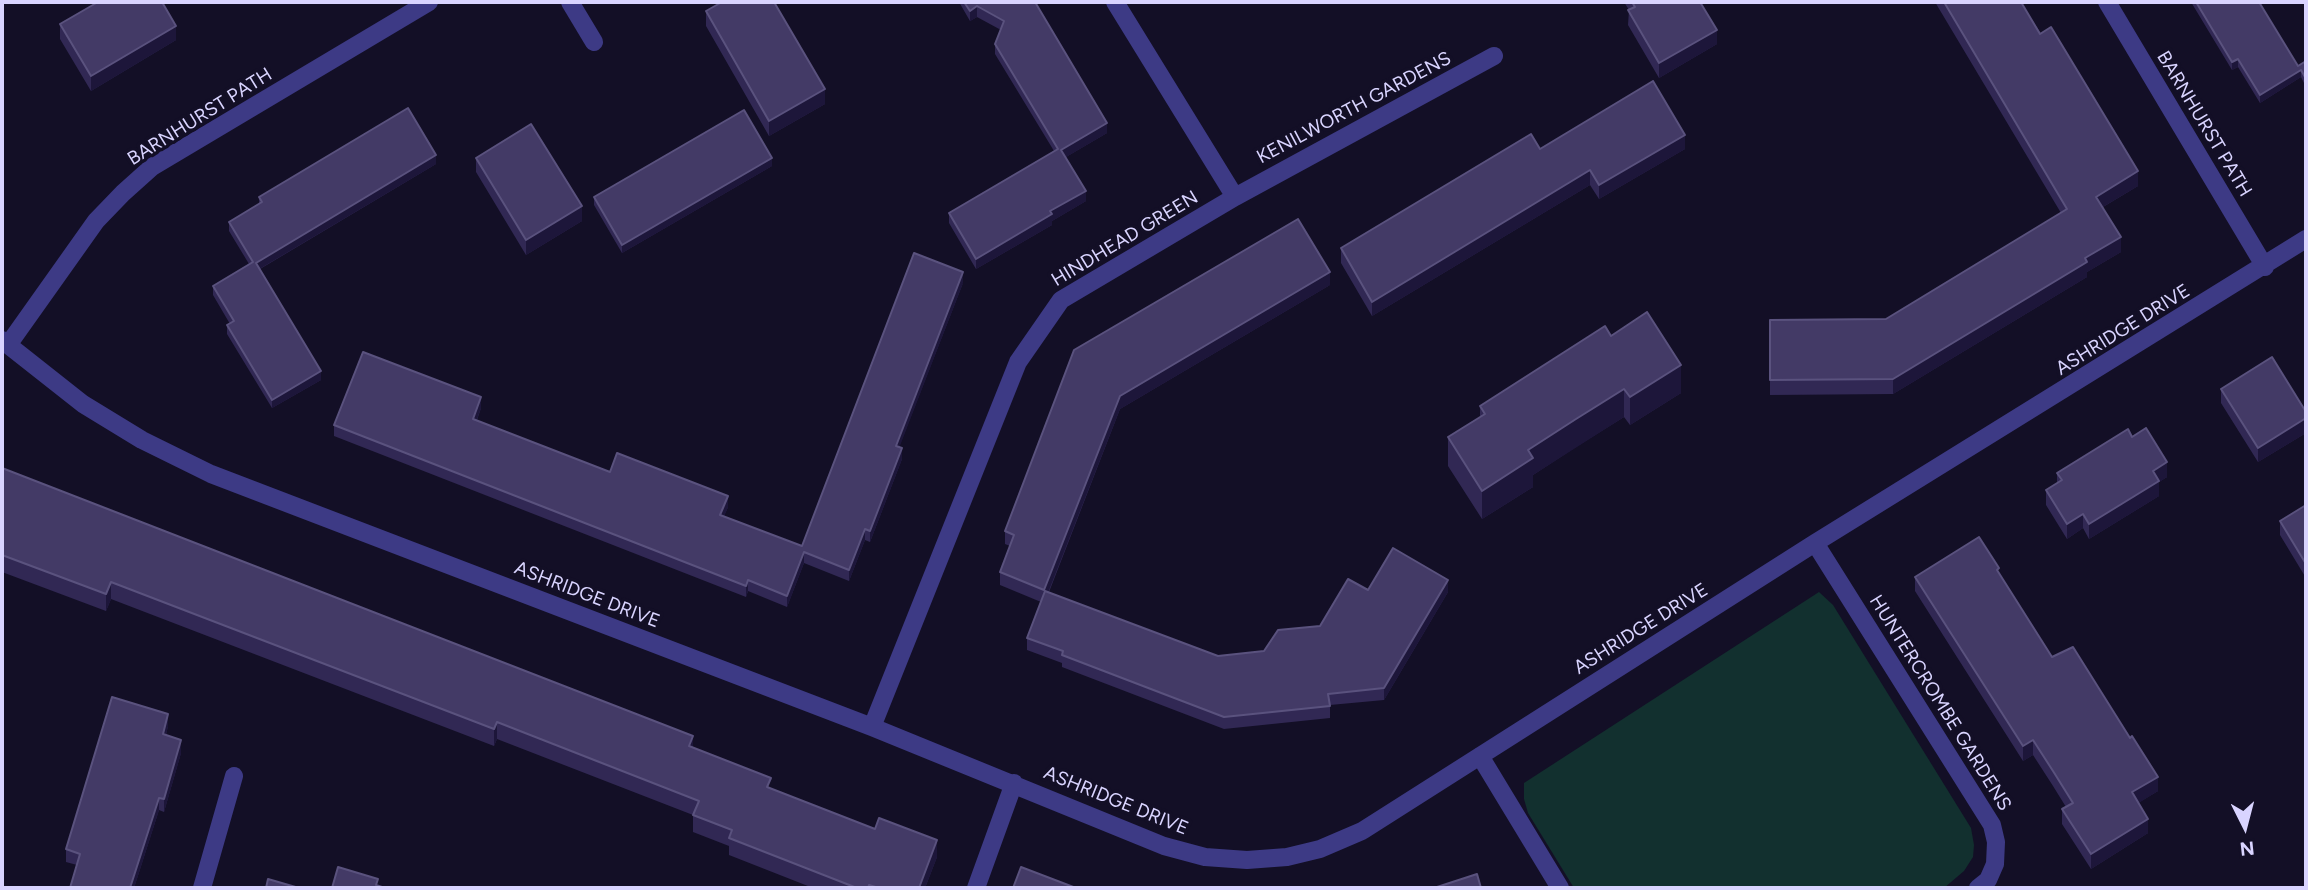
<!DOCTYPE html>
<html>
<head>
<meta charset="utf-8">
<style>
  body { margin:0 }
  #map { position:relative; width:2308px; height:890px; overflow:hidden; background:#130f26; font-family:Figtree,sans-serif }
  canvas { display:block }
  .frame { position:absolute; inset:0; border:4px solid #d9d4ff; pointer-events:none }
  .north { position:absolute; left:2210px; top:792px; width:70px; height:70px; -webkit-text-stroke:5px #130f26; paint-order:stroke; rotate:174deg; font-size:19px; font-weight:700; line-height:28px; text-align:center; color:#d9d4ff }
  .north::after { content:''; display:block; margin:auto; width:24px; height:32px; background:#d9d4ff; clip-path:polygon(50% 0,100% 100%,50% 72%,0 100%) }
</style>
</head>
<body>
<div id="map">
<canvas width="2308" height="890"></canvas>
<div class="frame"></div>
<div class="north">N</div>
</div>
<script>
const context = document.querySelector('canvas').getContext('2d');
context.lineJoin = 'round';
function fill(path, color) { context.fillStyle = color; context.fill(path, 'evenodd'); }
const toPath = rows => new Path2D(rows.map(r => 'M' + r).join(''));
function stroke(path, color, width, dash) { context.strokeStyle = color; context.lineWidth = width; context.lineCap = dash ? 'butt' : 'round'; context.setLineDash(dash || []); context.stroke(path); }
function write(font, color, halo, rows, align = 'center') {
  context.font = font + ' Figtree,sans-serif'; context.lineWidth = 7; context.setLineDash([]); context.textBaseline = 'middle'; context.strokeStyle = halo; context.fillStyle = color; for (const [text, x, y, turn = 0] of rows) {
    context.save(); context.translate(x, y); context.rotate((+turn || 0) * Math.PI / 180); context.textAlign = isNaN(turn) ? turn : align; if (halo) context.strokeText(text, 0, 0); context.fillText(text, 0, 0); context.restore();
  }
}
fill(toPath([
  [1819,592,1833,605,1971,828,1974,845,1973,857,1964,871,1944,888,1574,888,1528,813,1524,799,1524,783]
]), '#12302f');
stroke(toPath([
  [570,2,594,42],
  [2107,2,2265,267],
  [1235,197,1494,56],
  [2,340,83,404,142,440,211,474,872,727,1164,846,1205,857,1247,860,1287,857,1320,849,1362,831,1815,543,2306,239],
  [8,345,96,221,123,193,152,167,429,2],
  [1815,543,1992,825,1996,842,1995,864,1988,880,1978,888],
  [872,727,1018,362,1061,300,1235,197,1115,2],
  [1480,756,1560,888],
  [202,888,234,776],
  [976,888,1014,783]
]), '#3d3a85', 18);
fill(toPath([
  [959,2,1035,2,1107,133,1066,157,1086,201,1052,221,1052,225,976,269,949,223,949,213,1054,151,995,54,995,44,1001,30,977,17,970,21],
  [1624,2,1700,2,1717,44,1659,78,1628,25,1629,10],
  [1935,2,2021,2,2138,186,2103,207,2121,252,2087,272,2087,277,1893,394,1770,395,1770,320,1886,319,2061,213],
  [2191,2,2259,2,2298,66,2306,61,2306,87,2301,77,2260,103,2238,67,2232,70],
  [706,11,825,104,769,136,706,26],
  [60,24,176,40,91,91,60,39],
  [1540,149,1685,149,1599,199,1590,185,1372,316,1341,263,1341,248],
  [476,158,582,221,526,255,476,172],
  [436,164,260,269,321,380,272,408,227,334,227,325,230,324,213,295,213,286,249,264,229,231,229,222,259,204,259,197],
  [772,166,622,253,594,205,594,197],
  [963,283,899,447,902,459,870,542,865,540,849,581,804,563,787,607,748,591,746,597,334,436,334,425,481,408,477,420,610,472,728,507,724,516,802,546],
  [1330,285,1120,409,1049,592,1218,656,1264,651,1320,626,1368,590,1448,592,1384,700,1330,705,1330,718,1224,729,1062,667,1062,663,1027,650,1027,638,1041,602,1000,585,1000,572,1010,546,1005,544,1005,531,1074,350],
  [1611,336,1681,393,1630,425,1624,417,1576,447,1533,475,1533,487,1482,519,1448,466,1448,437,1480,417,1480,406],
  [2221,389,2306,412,2306,433,2258,462,2221,403],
  [2132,437,2167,477,2159,482,2159,496,2089,539,2083,528,2067,539,2046,505,2046,490,2057,483,2057,473],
  [2,468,693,748,771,788,937,857,925,888,813,888,729,855,729,846,693,832,693,815,497,739,494,746,111,599,106,611,2,572],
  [2306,505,2306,578,2280,535,2280,521],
  [1999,574,2052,657,2158,791,2138,803,2148,833,2091,869,2062,824,2062,809,2066,807,2053,786,2033,755,2023,761,1915,591,1915,577],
  [168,726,166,735,181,753,164,812,159,810,134,888,70,888,77,865,66,862,66,849]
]), '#312854');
fill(toPath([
  [977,6,977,17,970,21,970,11],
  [176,26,176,40,91,91,91,76],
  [1717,30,1717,44,1659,78,1659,63],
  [2238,59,2238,67,2232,70,2232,62],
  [2301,70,2301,77,2260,103,2260,95],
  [825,89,825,104,769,136,769,121],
  [1107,123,1107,133,1061,160,1061,150],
  [1685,135,1685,149,1599,199,1599,185],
  [436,155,436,164,256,271,256,263],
  [772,158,772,166,622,253,622,245],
  [1590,170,1590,185,1372,316,1372,302],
  [2138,171,2138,186,2096,211,2096,197],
  [1086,191,1086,201,1052,221,1052,225,976,269,976,259,1050,211],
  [582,206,582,221,526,255,526,240],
  [2121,237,2121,252,2087,272,2087,277,1893,394,1893,379,2085,258],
  [963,272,963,283,896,456,896,446],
  [1330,272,1330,285,1120,409,1044,603,1044,590,1120,396],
  [1681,365,1681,393,1630,425,1630,397],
  [321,371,321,380,272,408,272,400],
  [1624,389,1624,417,1533,475,1533,487,1482,519,1482,491,1528,450],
  [481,397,481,408,473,430,473,419],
  [2306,418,2306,433,2258,462,2258,448],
  [902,448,902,459,870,542,870,531],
  [2167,462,2167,477,2159,482,2159,496,2089,539,2089,524,2153,471],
  [728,496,728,507,720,526,720,515],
  [2083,514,2083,528,2067,539,2067,524],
  [865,529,865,540,849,581,849,570],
  [804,552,804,563,787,607,787,596],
  [748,580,748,591,746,597,746,586],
  [1448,580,1448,592,1384,700,1384,688],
  [111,582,111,599,106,611,106,594],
  [168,714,168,726,163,747,163,734],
  [497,722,497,739,494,746,494,729],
  [693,736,693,753,689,746],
  [181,740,181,753,164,812,164,799],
  [2033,740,2033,755,2023,761,2023,746],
  [2158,777,2158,791,2132,807,2132,792],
  [159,798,159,810,134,888,130,888],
  [2148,819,2148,833,2091,869,2091,854],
  [937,840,937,857,925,888,919,888]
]), '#1d163a');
const building = toPath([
  [98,2,162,2,176,26,91,76,60,24,98,2],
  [722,2,774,2,825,89,769,121,706,11,722,2],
  [964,2,1035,2,1107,123,1061,150,1086,191,1050,211,1052,214,976,259,949,213,1058,149,995,44,1004,21,977,6,970,11,964,2],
  [1632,2,1700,2,1717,30,1659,63,1628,10,1635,7,1632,2],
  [1944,2,2021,2,2040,34,2051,27,2138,171,2096,197,2121,237,2085,258,2087,262,1893,379,1770,380,1770,320,1886,319,2067,209,1944,2],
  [2196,2,2259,2,2298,66,2306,61,2306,79,2301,70,2260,95,2238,59,2232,62,2196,2],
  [1653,81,1685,135,1599,185,1590,170,1372,302,1341,248,1531,134,1540,149,1653,81],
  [408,108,436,155,256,263,321,371,272,400,227,325,234,321,213,286,253,262,229,222,262,202,259,197,408,108],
  [744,110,772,158,622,245,594,197,744,110],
  [531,124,582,206,526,240,476,158,531,124],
  [1298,219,1330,272,1120,396,1044,590,1000,572,1014,535,1005,531,1074,350,1298,219],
  [914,253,963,272,896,446,902,448,870,531,865,529,849,570,804,552,787,596,748,580,746,586,334,425,363,352,481,397,473,419,610,472,617,453,728,496,720,515,802,546,914,253],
  [1647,312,1681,365,1630,397,1624,389,1576,419,1528,450,1533,458,1482,491,1448,437,1485,414,1480,406,1605,326,1611,336,1647,312],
  [2272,357,2306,412,2306,418,2258,448,2221,389,2272,357],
  [2146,428,2167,462,2153,471,2159,481,2089,524,2083,514,2067,524,2046,490,2062,480,2057,473,2128,429,2132,437,2146,428],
  [2,468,693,736,689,746,771,778,767,787,875,829,879,818,937,840,919,888,879,888,869,885,868,888,857,888,729,838,732,830,693,815,699,801,497,722,494,729,111,582,106,594,2,555,2,468],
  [2306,505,2306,564,2280,521,2306,505],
  [1979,537,1999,568,1997,570,2052,657,2073,647,2130,738,2132,736,2158,777,2132,792,2148,819,2091,854,2062,809,2073,803,2053,771,2033,740,2023,746,1915,577,1979,537],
  [1393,548,1448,580,1384,688,1328,694,1330,706,1224,717,1062,655,1063,651,1027,638,1045,591,1218,656,1264,651,1278,630,1320,626,1348,579,1368,590,1393,548],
  [112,697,168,714,163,734,181,740,164,799,159,798,130,888,70,888,80,854,66,849,112,697],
  [338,867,378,879,376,885,385,888,332,888,338,867],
  [1021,867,1076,888,1013,888,1021,867],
  [1477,874,1481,888,1434,888,1477,874],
  [268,879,299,888,266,888,268,879]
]);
fill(building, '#433a66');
stroke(building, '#5a527e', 2);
write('19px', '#d9d4ff', '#130f26', [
  ["KENILWORTH GARDENS",1354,108,-28],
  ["BARNHURST PATH",200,117,-32],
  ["BARNHURST PATH",2204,124,59],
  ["HINDHEAD GREEN",1125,239,-31],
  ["ASHRIDGE DRIVE",2123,330,-32],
  ["ASHRIDGE DRIVE",587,595,21],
  ["ASHRIDGE DRIVE",1641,629,-32],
  ["HUNTERCROMBE GARDENS",1940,703,58],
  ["ASHRIDGE DRIVE",1116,801,22]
]);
</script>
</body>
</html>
